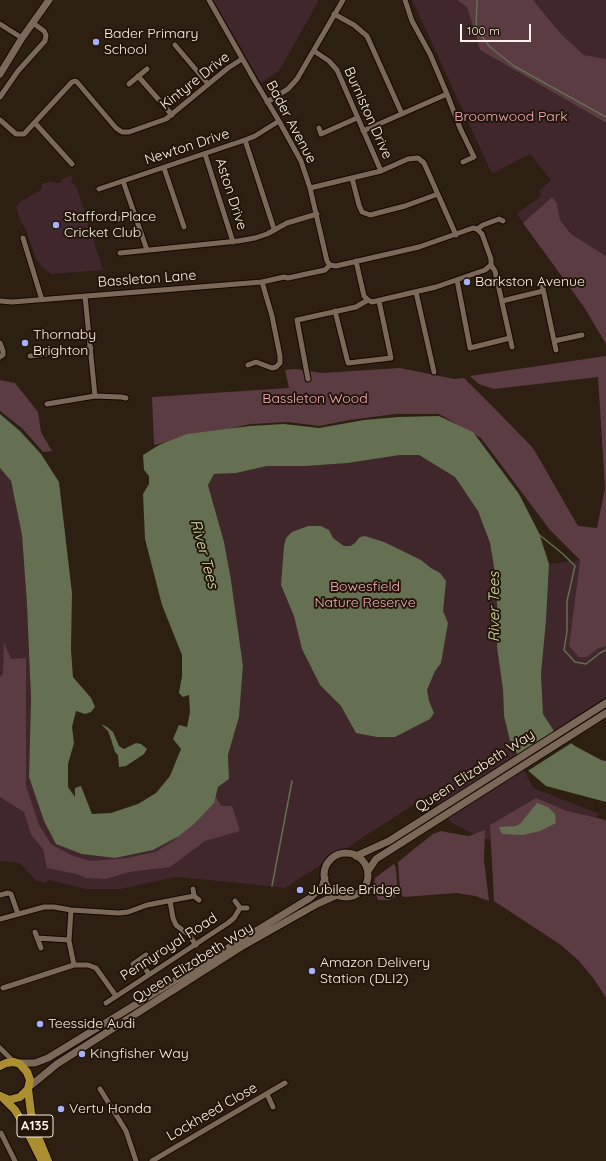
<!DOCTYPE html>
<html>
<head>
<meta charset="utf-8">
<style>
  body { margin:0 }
  #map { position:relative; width:606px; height:1161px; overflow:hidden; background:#2d1f11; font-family:Quicksand,sans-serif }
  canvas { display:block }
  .scale { position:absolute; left:460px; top:24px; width:71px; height:18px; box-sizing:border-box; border:2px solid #fdf2e9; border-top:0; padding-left:5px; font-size:12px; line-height:14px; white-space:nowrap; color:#fdf2e9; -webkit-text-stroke:3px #231508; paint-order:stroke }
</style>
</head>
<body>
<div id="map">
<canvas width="606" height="1161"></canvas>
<div class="scale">100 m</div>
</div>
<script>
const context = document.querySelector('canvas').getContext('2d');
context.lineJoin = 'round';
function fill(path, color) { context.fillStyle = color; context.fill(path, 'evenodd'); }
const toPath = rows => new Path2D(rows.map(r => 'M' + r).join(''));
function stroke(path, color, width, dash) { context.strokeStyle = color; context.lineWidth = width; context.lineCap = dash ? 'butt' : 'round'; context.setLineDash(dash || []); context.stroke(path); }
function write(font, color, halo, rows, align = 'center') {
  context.font = font + ' Quicksand,sans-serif'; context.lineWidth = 4; context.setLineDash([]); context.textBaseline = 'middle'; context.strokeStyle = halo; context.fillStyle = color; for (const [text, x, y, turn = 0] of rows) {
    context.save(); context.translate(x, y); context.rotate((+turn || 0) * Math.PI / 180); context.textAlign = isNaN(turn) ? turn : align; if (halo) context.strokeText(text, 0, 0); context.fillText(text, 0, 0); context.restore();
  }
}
fill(toPath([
  [213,0,319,0,279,71,261,83],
  [412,0,459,0,467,7,480,50,606,123,606,256,571,234,560,220,557,203,552,197,523,223,517,213,539,198,541,194,539,191,551,180,530,154,492,174],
  [533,0,606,0,606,59,584,55,561,34],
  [70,176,73,177,71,181,77,188,103,270,51,274,43,268,36,259,25,227,22,224,16,207,20,202,41,190,42,184,49,182,60,183,62,179],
  [400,455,419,455,455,477,478,511,490,543,494,567,498,616,497,647,503,690,504,716,510,741,533,788,600,814,551,850,481,838,452,823,430,794,285,888,240,883,176,877,121,889,86,889,49,880,45,883,36,881,20,863,0,861,0,468,11,481,22,535,27,605,31,698,29,777,44,821,214,803,218,787,229,779,228,755,239,717,243,666,231,580,224,542,208,485,214,474,236,473,267,466,306,466,348,463],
  [580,560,569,646,587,656,597,649,606,646,606,697,554,731,543,714,541,674,546,621,549,564]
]), '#3f272c');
fill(toPath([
  [457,0,533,0,561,34,584,55,606,59,606,123,480,50,467,7],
  [552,197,557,203,560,220,571,234,606,256,606,344,584,307,523,223],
  [606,356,606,646,597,649,587,657,579,657,569,646,580,560,550,530,481,438,439,414,396,414,350,420,319,426,288,422,251,424,154,445,152,397,289,388,285,370,295,369,322,373,400,368,454,379,464,378,499,413,533,448,578,526,597,528,605,488,598,377,494,389,479,384,470,376],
  [0,380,15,383,38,412,41,432,52,451,43,452,23,429,0,411],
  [4,643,11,659,26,658,26,786,39,825,51,844,71,855,90,861,127,858,155,852,173,841,201,813,214,793,221,806,232,806,240,831,205,841,170,867,129,872,106,879,86,878,76,874,47,868,43,849,31,834,24,812,0,797,0,677,3,673],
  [536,798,567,811,606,820,606,998,594,979,579,961,561,945,494,901,490,825],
  [485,830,484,861,489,901,475,896,457,893,404,897,402,895,400,891,398,862,433,834,441,831,462,835,469,836],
  [394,864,396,869,398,895,389,900,378,900,375,891,374,885,375,878]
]), '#5b3c43');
fill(toPath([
  [0,414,20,431,41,454,59,482,72,593,71,650,73,677,91,698,95,707,91,712,85,714,76,711,72,727,74,743,68,764,68,787,75,797,75,788,81,786,92,814,111,813,138,804,156,793,170,776,181,749,173,739,179,725,187,727,190,712,189,695,183,697,179,693,182,676,182,655,162,605,145,539,143,494,149,484,149,476,144,470,143,455,159,445,187,434,250,426,284,424,319,428,364,420,398,417,439,416,473,432,519,494,539,533,549,564,546,621,541,674,543,714,554,731,575,746,601,760,606,761,606,802,546,786,525,768,510,741,504,716,503,690,497,647,498,616,494,567,490,543,478,511,455,477,419,455,400,455,348,463,306,466,267,466,236,473,214,474,208,485,224,542,231,580,243,666,239,717,228,755,229,779,218,787,214,803,195,823,179,836,153,850,115,858,82,854,56,844,44,821,29,777,31,698,27,605,22,535,11,481,0,468],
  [308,526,321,526,329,530,333,538,344,546,350,546,354,544,360,537,365,536,384,542,421,560,431,568,440,573,446,581,443,611,448,623,441,663,435,671,427,690,429,701,434,713,430,719,395,737,377,737,356,733,341,706,320,685,302,649,294,616,281,585,284,546,286,538,292,532],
  [101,724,107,727,113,732,119,746,124,749,136,743,141,744,147,749,144,754,126,766,119,767,118,755,115,752,111,739,108,731],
  [537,803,540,804,548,807,555,814,556,823,540,831,523,835,503,834,501,832,499,827,516,826,520,824]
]), '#656f51');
fill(toPath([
  [556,730,573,742,526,772,523,770,516,756]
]), '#2d1f11');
stroke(toPath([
  [477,0,476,29,490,47,514,66,606,117],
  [537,533,563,554,575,566,567,601,567,631,564,650,575,662,586,664,600,653,606,650],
  [272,886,292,781]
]), '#656f51', 1.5);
const street = toPath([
  [209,0,255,81,279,121,301,161,310,188,327,261,330,265],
  [405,0,412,21,430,54,447,94],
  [334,14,354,25,367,36,402,114],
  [0,24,22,38],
  [175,45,208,84],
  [314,51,329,61,337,70,381,171],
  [138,76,172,115],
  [129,84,147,69],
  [0,97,18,71,45,41,46,35,44,31,33,23],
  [267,102,288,89,297,79,343,0],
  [0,120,16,134,24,134,72,82,75,81,77,82,116,128,122,132,129,132,166,119,228,68,242,59],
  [35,123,72,164],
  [319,128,321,134,357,118],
  [363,131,447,94,460,128,474,157,463,162],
  [245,140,274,229],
  [205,154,233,242],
  [164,168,184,227],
  [352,178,359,205,362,212,370,215,405,206,438,194],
  [123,181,147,250],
  [310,188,381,171,408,159,418,158,424,163,456,235],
  [99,189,245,140,255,136,279,121],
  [115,220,134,214],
  [477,229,482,234,491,259,491,265,495,271,512,347],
  [23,238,42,300],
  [120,253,238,241,255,238,267,234,287,223,317,214],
  [356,261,364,296,368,300,372,302,436,287,485,270,491,265],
  [330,265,336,266,419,247,473,228,477,229,483,225,499,219,503,221],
  [457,280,470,348,510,338],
  [542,284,556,350],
  [416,292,434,372],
  [85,296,95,396],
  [0,301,12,302,262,282,284,277,288,278,325,270,330,265],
  [502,301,543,291],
  [335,311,348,363,391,358,379,301],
  [554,341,582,335],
  [0,343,3,351,3,355,0,357],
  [30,356,91,348],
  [248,365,256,362,272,368,276,367,280,363,280,356,272,316,262,282],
  [308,379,297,320,356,307,368,300],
  [47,404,95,396,121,397,126,398],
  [193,889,194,896],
  [0,895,8,893,11,894,18,914],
  [170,901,173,918,176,925,189,935,196,945],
  [235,901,240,908,247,908],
  [71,910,69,941,74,965],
  [0,919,44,907,54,907,71,910,119,913,128,912,147,905,194,896,199,900],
  [35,932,41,948],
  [37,938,69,940],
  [139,960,149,974],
  [133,964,146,955],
  [3,988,74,965,88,965,96,968,116,996],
  [106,1003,228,923,234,918,240,908],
  [0,1048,14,1062],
  [100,1089,126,1131,136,1161],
  [267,1094,273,1107],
  [1,1133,15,1161],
  [152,1161,285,1083]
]);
const secondary = toPath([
  [0,74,22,38,49,0],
  '324 875a22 22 0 1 1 44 0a22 22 0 1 1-44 0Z',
  [356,856,389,841,606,703],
  [368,871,376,859,606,713],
  [16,1063,35,1063,48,1058,310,898,322,887,325,878],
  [29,1087,57,1064,241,947,317,904,337,895]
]);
const primary = toPath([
  [0,1066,6,1063,14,1062,20,1064,27,1072,30,1080,28,1089,20,1097,9,1100,0,1096],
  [28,1089,31,1113,36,1132,48,1161],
  [4,1099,15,1110,24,1125,42,1161]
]);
stroke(street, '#150800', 7);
stroke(secondary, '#150800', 9);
stroke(primary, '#150800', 10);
stroke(street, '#7a6959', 5);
stroke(secondary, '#7a6959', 7);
stroke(primary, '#ab8e2f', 8);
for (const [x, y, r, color] of [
  [96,42,4,"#a5b1fc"],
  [56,225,4,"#a5b1fc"],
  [467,282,4,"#a5b1fc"],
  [25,343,4,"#a5b1fc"],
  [300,890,4,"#a5b1fc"],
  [312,971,4,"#a5b1fc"],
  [40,1024,4,"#a5b1fc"],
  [82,1054,4,"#a5b1fc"],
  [61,1109,4,"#a5b1fc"]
]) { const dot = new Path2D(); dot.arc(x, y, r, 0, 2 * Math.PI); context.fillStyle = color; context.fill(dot); stroke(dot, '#231508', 1.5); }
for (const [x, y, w] of [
  [35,1126,36]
]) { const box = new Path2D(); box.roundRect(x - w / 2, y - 11, w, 22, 3); context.fillStyle = '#231508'; context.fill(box); stroke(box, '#fdf2e9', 1); }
write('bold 13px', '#fdf2e9', null, [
  ["A135",35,1126]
]);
write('14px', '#fdf2e9', '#231508', [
  ["Bader Primary",104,34],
  ["School",104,50],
  ["Stafford Place",64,217],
  ["Cricket Club",64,233],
  ["Barkston Avenue",475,282],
  ["Thornaby",33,335],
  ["Brighton",33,351],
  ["Jubilee Bridge",308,890],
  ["Amazon Delivery",320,963],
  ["Station (DLI2)",320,979],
  ["Teesside Audi",48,1024],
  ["Kingfisher Way",90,1054],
  ["Vertu Honda",69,1109]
], 'left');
write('14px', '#fdf2e9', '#231508', [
  ["Kintyre Drive",195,81,-38],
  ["Burniston Drive",368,113,66],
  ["Bader Avenue",291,122,62],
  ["Newton Drive",187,147,-18],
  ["Aston Drive",231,194,72],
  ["Bassleton Lane",147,279,-4],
  ["Queen Elizabeth Way",475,771,-33],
  ["Pennyroyal Road",169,947,-33],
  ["Queen Elizabeth Way",193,963,-32],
  ["Lockheed Close",212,1112,-30]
]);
write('14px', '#efb0bd', '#231508', [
  ["Broomwood Park",511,117],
  ["Bassleton Wood",315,399],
  ["Bowesfield",365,587],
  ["Nature Reserve",365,603]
]);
write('italic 15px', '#cfe1a9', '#231508', [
  ["River Tees",204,554,75],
  ["River Tees",494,607,-90]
]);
</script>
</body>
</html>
